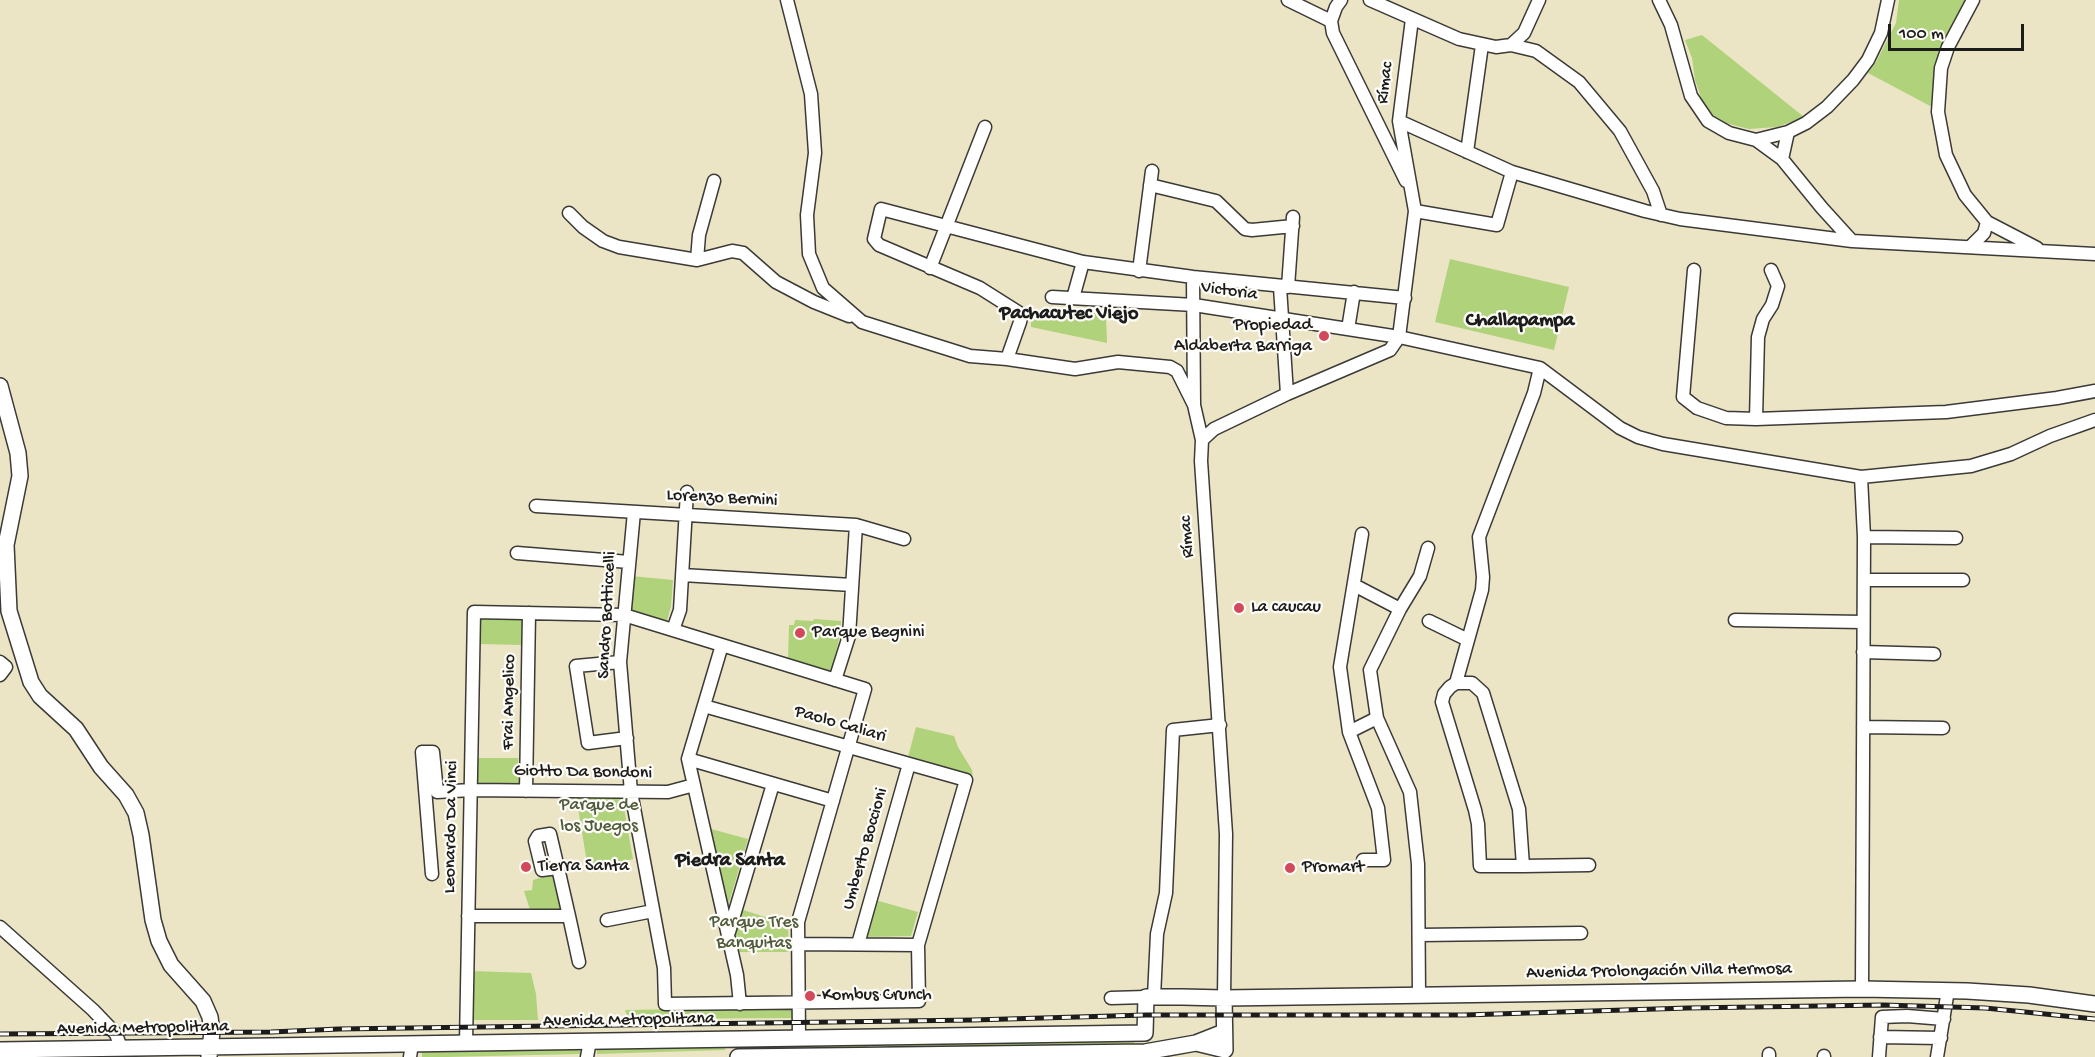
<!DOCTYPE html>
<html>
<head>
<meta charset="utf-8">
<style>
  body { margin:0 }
  #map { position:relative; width:2095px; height:1057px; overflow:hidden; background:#ebe5c6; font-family:"Gochi Hand",sans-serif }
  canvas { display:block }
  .scale { position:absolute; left:1888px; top:24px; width:136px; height:27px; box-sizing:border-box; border:3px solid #1c1c1c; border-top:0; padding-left:8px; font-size:18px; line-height:21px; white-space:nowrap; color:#1c1c1c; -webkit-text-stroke:4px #fdfcf7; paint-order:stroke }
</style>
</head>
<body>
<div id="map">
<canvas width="2095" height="1057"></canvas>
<div class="scale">100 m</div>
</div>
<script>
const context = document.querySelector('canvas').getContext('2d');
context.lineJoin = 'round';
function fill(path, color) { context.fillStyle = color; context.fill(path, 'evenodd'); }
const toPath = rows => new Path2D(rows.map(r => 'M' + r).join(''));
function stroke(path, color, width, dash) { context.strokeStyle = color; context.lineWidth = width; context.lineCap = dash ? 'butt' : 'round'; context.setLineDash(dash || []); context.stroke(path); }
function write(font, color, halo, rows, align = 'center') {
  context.font = font + ' "Gochi Hand",sans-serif'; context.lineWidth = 4.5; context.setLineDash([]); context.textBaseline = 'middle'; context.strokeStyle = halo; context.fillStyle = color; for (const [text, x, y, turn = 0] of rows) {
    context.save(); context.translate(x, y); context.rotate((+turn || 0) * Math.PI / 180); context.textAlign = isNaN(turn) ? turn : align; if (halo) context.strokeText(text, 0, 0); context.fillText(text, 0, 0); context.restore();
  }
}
fill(toPath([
  [1899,0,1966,0,1951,27,1940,53,1934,108,1868,73,1876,62,1896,23],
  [1702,35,1804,117,1777,127,1749,129,1725,123,1713,115,1702,100,1695,80,1692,58,1685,40],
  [1450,259,1569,287,1554,350,1435,322],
  [1053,308,1106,314,1107,343,1031,327,1031,316,1046,321],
  [631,576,673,580,671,606,667,621,628,610],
  [478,616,523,617,522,645,479,644],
  [814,619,841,621,840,636,831,672,788,660,789,625,794,625,795,620,813,621],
  [916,727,954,736,958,747,972,770,973,779,958,772,908,757],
  [475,758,518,758,520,786,474,786],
  [576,796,622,797,633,859,588,869],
  [711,829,748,839,728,906],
  [553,874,561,911,531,913,524,891,532,890,533,880],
  [875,900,918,912,911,936,864,937],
  [740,909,788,924,789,952,738,952,734,930],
  [472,971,531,973,536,994,538,1020,472,1020],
  [792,1007,792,1018,628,1019,625,1010],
  [1134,1039,1134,1043,888,1048,888,1044],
  [868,1043,869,1050,744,1051,744,1045],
  [727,1044,725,1050,597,1054,597,1047],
  [580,1048,580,1054,446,1057,422,1057,422,1049]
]), '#b0d27a');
const minor = toPath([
  [787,0,811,94,815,153,807,215,809,254,823,288,862,322,970,356,1007,359,1075,369,1118,362,1170,367,1177,371,1194,405],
  [1288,0,1331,21],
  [1341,0,1336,7,1331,21,1333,33,1406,181],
  [1370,0,1459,39,1496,47,1511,45,1524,33,1539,0],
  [1659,0,1671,25,1691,96,1708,121,1729,133,1756,140,1782,159,1822,208,1852,241],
  [1973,0,1948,47,1941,68,1938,112,1946,155,1965,195,1987,222,2037,248],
  [1511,45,1536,51,1579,82,1620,131,1653,191,1661,215],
  [1399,121,1512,172,1645,211,1680,219,1852,241,2095,254],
  [1756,140,1788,132,1806,123,1827,107,1853,80,1868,60,1881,33,1888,0],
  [1467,152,1482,45],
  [1782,159,1788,132],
  [1150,185,1216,201,1245,229,1252,230,1293,226],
  [1415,211,1497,225,1512,172],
  [569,213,583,227,603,241,619,247,697,260,732,251,743,253,776,282,814,302,849,316],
  [1971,246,1984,233,1987,222],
  [697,260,699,235,714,181],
  [930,268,985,127],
  [1694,270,1683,397,1697,408,1726,418,1756,419,1946,412,2057,398,2095,391],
  [1139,271,1152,171],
  [1193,277,1194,405,1202,440],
  [1280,287,1287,394],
  [1288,287,1293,217],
  [1052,297,1194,305,1399,337,1540,368,1620,428,1638,437,1663,444,1861,477,1971,466,2011,454,2050,436,2095,420],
  [1073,298,1083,262],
  [1348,329,1354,292],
  [1007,359,1020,322,1021,317,1018,312,980,288,879,245,874,239,881,209,1083,262,1193,277,1405,298],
  [1756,419,1758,337,1763,319,1772,305,1778,286,1771,270],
  [1861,477,1864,537,1862,989],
  [536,506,856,525,904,539],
  [634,512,620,662,631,792,664,968,665,1004,919,1001,918,945,966,780,704,706],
  [1362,534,1340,667,1349,732,1378,808,1384,860,1363,860],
  [1864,537,1956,538],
  [517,553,629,562],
  [682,575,852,585],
  [1864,580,1963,580],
  [1354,585,1400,609],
  [1735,620,1863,622],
  [1429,621,1468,640],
  [673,630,680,610,687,492],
  [722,645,688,759,737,975,740,1004],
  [1863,652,1934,654],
  [0,662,6,667,0,675],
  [620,662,576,666,588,743,627,738],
  [835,680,849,636,856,525],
  [1456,683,1482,590,1483,577,1479,537,1534,393,1540,368],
  [1863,727,1943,728],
  [1349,732,1377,718],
  [688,759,833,801],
  [526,791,529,613],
  [1523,866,1519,809,1483,693,1472,683,1456,683,1450,687,1444,694,1442,702,1475,810,1478,824,1480,866,1523,866,1589,865],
  [558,868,542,870,535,841,538,836,550,834,558,868,569,916,579,962],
  [432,874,422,752,433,752,437,792,471,790,668,792,694,785],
  [468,916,569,916],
  [607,920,653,911],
  [0,927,93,1010,116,1034,121,1048],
  [729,932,773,784],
  [1419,935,1581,933],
  [798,944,918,945],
  [858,944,909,764],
  [1419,995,1418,864,1410,792,1377,718,1370,670,1400,609,1420,576,1428,548],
  [1154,997,1157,934,1166,893,1173,730,1220,725],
  [1111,998,1146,997],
  [1224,998,1226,834,1201,461,1202,440,1214,429,1287,394,1390,350,1399,337,1415,211,1399,121,1412,19],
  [1880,1037,1941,1038],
  [466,1043,474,612,624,615,865,689,798,922,799,1038],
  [410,1057,412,1044],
  [587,1057,590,1041],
  [1769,1057,1769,1054],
  [1824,1057,1824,1056],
  [1879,1057,1882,1017,1907,1016,1944,1019],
  [1937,1057,1948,990]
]);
const major = toPath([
  [0,386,18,453,20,476,6,545,9,611,31,682,40,696,76,729,101,767,126,795,136,813,141,835,153,920,159,941,171,965,203,1001,210,1017,212,1032,209,1056],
  [1196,1043,1225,1050,1224,998],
  [0,1050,1145,1033,1146,997,1182,997,1224,998,1862,989,1967,991,2029,995,2095,1004],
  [738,1057,1145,1052,1196,1043,1224,1032]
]);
stroke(minor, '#3b3a36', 15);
stroke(major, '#3b3a36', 18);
stroke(minor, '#fff', 12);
stroke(major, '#fff', 15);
const rail = toPath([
  [0,1034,271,1032,339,1029,973,1020,1146,1015,1464,1015,1688,1008,1883,1005,1985,1008,2095,1019]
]);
stroke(rail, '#1c1c1c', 5);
stroke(rail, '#fdfcf7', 3, [9]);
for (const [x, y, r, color] of [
  [1324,336,6,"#d1495b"],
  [1239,608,6,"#d1495b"],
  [800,633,6,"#d1495b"],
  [526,867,6,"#d1495b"],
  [1290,868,6,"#d1495b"],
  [810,996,6,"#d1495b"]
]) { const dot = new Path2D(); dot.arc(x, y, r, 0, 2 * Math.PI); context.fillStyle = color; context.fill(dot); stroke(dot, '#fdfcf7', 2); }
write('18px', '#1c1c1c', '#fdfcf7', [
  ["Rímac",1386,83,-83],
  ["Victoria",1229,292,8],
  ["Lorenzo Bernini",722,499,3],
  ["Rímac",1188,537,-94],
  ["Sandro Botticcelli",608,615,-87],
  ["Frai Angelico",510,702,-89],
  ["Paolo Caliari",840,725,16],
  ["Giotto Da Bondoni",583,773,1],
  ["Leonardo Da Vinci",452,827,-89],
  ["Umberto Boccioni",866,849,-74],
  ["Avenida Prolongación Villa Hermosa",1659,972,-1],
  ["Avenida Metropolitana",629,1021,-1],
  ["Avenida Metropolitana",143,1029,-1]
]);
write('18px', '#1c1c1c', '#fdfcf7', [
  ["Propiedad",1312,326,"right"],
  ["Aldaberta Barriga",1312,347,"right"],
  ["La caucau",1251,608],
  ["Parque Begnini",812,633],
  ["Tierra Santa",538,867],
  ["Promart",1302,868],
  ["Kombus Crunch",822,996]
], 'left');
write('18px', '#505c3d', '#fdfcf7', [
  ["Parque de",599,806],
  ["los Juegos",599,827],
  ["Parque Tres",754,923],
  ["Banquitas",754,944]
]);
write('bold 20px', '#1c1c1c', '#fdfcf7', [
  ["Pachacutec Viejo",1069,315],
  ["Challapampa",1520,322],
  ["Piedra Santa",730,862]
]);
</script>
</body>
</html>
